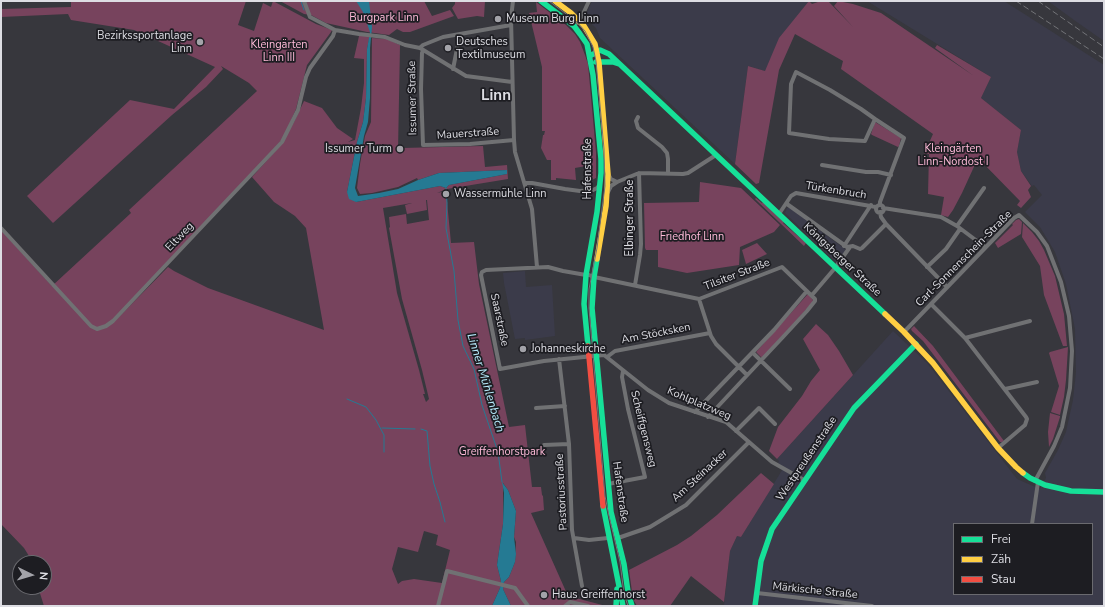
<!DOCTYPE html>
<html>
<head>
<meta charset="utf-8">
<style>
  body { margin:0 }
  #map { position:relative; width:1105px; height:607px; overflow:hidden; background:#37373d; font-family:"Nunito Sans",sans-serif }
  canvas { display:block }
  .frame { position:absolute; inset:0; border:2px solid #dddde3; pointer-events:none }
  .legend { position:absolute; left:953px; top:523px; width:140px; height:72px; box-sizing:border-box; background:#1d1d22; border:1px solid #6a6a6f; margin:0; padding:5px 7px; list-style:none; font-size:12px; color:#dddde3 }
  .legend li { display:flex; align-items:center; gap:8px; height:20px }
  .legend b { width:20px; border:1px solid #6a6a6f }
  .north { position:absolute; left:12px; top:555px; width:40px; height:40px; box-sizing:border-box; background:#1d1d22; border:1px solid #6a6a6f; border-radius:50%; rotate:95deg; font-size:11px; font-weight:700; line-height:16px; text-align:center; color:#dddde3 }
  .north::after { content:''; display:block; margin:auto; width:14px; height:18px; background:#a3a3a9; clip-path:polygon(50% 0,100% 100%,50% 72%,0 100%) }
</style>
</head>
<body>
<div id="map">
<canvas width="1105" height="607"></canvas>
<div class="frame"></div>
<ul class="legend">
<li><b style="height:5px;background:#16e098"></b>Frei</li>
<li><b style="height:5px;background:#ffcf43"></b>Zäh</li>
<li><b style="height:5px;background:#f24e42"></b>Stau</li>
</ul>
<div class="north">N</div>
</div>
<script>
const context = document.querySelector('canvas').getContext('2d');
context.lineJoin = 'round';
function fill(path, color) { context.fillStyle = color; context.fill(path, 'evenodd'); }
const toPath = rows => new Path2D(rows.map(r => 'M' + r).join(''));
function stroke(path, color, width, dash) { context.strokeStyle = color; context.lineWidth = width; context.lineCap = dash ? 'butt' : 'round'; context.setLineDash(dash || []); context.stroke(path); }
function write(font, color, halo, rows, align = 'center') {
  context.font = font + ' "Nunito Sans",sans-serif'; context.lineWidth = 3.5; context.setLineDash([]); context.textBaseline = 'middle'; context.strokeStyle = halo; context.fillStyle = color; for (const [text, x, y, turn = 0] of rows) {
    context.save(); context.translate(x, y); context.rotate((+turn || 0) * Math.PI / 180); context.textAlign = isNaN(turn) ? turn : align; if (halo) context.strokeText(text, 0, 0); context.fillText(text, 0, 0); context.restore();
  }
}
fill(toPath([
  [592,1,810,1,765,71,748,66,735,164,600,38,596,28,585,17],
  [867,1,1004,1,1104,65,1104,606,724,606,730,551,737,536,741,537,784,467,778,463,779,461,777,459,893,331,927,363,1017,479,1040,489,1046,478,1045,473,1058,450,1066,432,1073,400,1076,372,1075,329,1066,284,1055,252,1040,227,1025,212,1042,195,1034,185,1032,186,1021,171,1017,152,1021,130,981,98,991,77],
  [954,524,1092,524,1092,594,954,594],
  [1048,1,1104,1,1104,41,1074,20],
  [787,208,790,208,846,250,838,262,836,262,785,213],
  [525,271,526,287,552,285,555,336,525,340,525,338,515,339,504,283,503,273]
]), '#3b3b4a');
fill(toPath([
  [71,1,246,1,238,25,254,31,263,3,271,7,273,1,316,24,332,30,331,32,307,65,296,109,286,132,279,144,115,321,168,267,174,271,208,288,324,330,306,228,295,216,274,202,252,177,280,146,294,122,304,101,322,108,337,128,353,139,348,142,355,140,361,108,364,83,364,59,354,58,359,36,370,35,367,49,366,98,363,122,357,142,347,192,356,202,440,186,446,188,449,185,507,174,507,170,439,173,418,180,417,178,398,187,372,193,360,194,357,188,360,164,365,136,371,122,372,38,387,39,400,45,398,151,402,150,402,148,483,146,485,167,507,165,508,179,447,189,437,193,446,191,451,243,474,242,479,284,509,427,525,425,532,487,541,487,542,495,543,496,544,510,531,513,568,596,606,606,511,606,503,589,504,582,509,577,515,562,516,542,514,537,516,511,508,490,503,483,503,524,497,565,501,581,500,588,492,606,44,606,38,587,44,587,44,563,31,563,29,556,24,548,1,524,1,230,52,286,131,213,129,210,257,91,249,83,221,66,223,69,206,87,172,115,53,223,27,196,130,100,174,109,215,67,134,30,71,20,68,14,1,17,1,9,71,7],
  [426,200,427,200,429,220,407,224,406,214,389,217,390,227,389,228,402,299,422,370,429,399,426,402,423,394,425,394,419,370,397,293,383,208,412,203,405,205,407,214,427,210],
  [424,531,438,535,436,545,450,550,442,583,414,579,402,581,398,584,392,569,398,547,418,552],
  [280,1,424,1,432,16,450,10,454,16,410,32,403,32,397,29,389,35,367,32,326,23,311,15,304,14],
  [455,1,485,1,484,17,477,16,458,19,452,8,455,4],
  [809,1,812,4,821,1,828,1,853,27,834,6,838,1,853,4,881,13,974,76,973,91,974,76,935,48,937,45,991,77,981,98,1021,130,1017,152,1021,171,1031,186,1028,190,1031,197,1021,208,1017,205,1020,201,978,158,962,193,953,210,948,217,941,215,944,197,928,194,929,154,924,154,933,134,841,69,843,61,795,34,779,70,759,183,756,184,735,164,748,66,765,71,779,38],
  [536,2,566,25,575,34,580,42,585,55,588,64,596,152,596,178,592,180,586,166,575,168,576,180,556,178,556,180,551,180,551,160,547,160,541,148,543,135,544,135,545,131,542,131,542,67,529,13,537,12],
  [875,122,901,138,899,146,898,147,872,135,871,134],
  [700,182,741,188,780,225,774,232,740,247,739,265,687,273,658,267,658,250,646,250,645,248,644,203,699,202],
  [756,198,762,203,763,202,784,222,783,223,806,243,804,246,755,199],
  [1019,219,1022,222,1021,234,998,248,995,243,1013,225,1012,224,1016,220],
  [1023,223,1032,232,1039,241,1044,250,1055,276,1064,314,1067,346,1063,346,1044,295,1040,266,1022,237],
  [757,243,767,254,746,264,742,250],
  [807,295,809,295,813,300,812,303,762,358,756,352],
  [816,324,828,335,839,351,853,375,777,459,769,451,778,427,802,396,811,381,820,370,803,339],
  [914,326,933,346,1004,441,1002,442,1000,442,923,341,912,331,911,329],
  [1068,347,1066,380,1064,397,1060,415,1051,412,1059,386,1049,353,1050,352],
  [1050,413,1060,416,1060,417,1053,439,1049,447,1048,432],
  [761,473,774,484,741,537,737,536,730,551,724,602,691,576,670,606,637,606,633,599,629,570,677,545,691,536,717,515]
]), '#77435d');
fill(toPath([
  [356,1,369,1,372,27,370,48,370,98,368,122,364,136,355,188,358,196,379,193,398,189,418,180,439,173,507,170,507,174,449,185,446,188,440,186,356,202,349,199,347,192,357,142,363,122,366,98,367,49,370,32,363,12],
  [502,482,508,490,516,511,514,537,516,554,515,562,509,577,504,582,503,589,511,606,492,606,500,588,501,581,497,565,503,524,504,493]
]), '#257a93');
stroke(toPath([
  [301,1,304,10],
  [446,188,447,203,446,228,454,271,458,320,463,346,474,369,482,405,498,452,502,482],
  [347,399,366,407,376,420,384,435,384,452],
  [382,428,415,429],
  [421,429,427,431,430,466,434,484,440,502,445,522]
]), '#257a93', 1);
stroke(toPath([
  [304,1,310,17,335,30,359,34,385,37,405,45,420,48,466,76,512,82],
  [513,1,511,18,514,140,515,152,532,209,537,267],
  [574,26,582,16,589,1],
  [420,48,423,45,443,37,511,25],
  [423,51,422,53,421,89,423,145,470,144,514,140],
  [453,69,460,34],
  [638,117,636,121,638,128,662,147,667,153,668,159,668,174],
  [875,119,865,141,829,139,789,133,791,84,796,72,830,90,861,109,875,119,904,138,880,202,880,205],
  [822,165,866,172,878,172,891,175],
  [608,174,611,179,617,182],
  [525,183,532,183,565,189,580,191,593,190,597,188,600,185],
  [608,192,611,186,617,182,639,173,683,174,688,173,716,155],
  [787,204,847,247,853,246,860,249,862,248,886,224],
  '876 209a4 4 0 1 1 8 0a4 4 0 1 1-8 0Z',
  [883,208,941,217,957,226,985,247],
  [880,212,881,217,886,224,947,287],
  [779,214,791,196,796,193,876,207],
  [957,226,984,188],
  [1,228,91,326,97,329,106,326,113,321,282,142,298,110,306,77,310,68,333,36,335,30],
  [844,246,871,205],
  [927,267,946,249,960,229],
  [592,277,594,277,699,299,782,267,815,299,815,301,807,311,783,337,708,417],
  [594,277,589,275,586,275,563,271,548,267,486,270,482,272,481,275,500,369,544,361,604,355,648,390,669,403,726,422,772,462,804,480],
  [635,285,640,255,641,244,639,173],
  [812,295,835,268,850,247],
  [699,299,711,336,716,344,747,375],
  [931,304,965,338,1026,417,1027,419,1025,425,998,448],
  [904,332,1014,218,1019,215,1037,232,1047,246,1061,282,1069,316,1072,351,1070,388,1062,427,1054,446,1035,481],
  [965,338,1030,321],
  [753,353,790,389],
  [607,357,615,351,710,333],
  [559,359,569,444,572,530,582,586],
  [1005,389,1037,382],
  [536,408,565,406],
  [695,412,774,330,807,291],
  [736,431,759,408,775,424],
  [544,445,569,444],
  [608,484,645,477,628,409,622,377,623,371],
  [1032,524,1038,482],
  [574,538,589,540,608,538],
  [618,538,650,527,686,505,749,442],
  [757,593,872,606],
  [438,606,447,571,515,588,528,606],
  [565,606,570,602,588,606]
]), '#707173', 4);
stroke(toPath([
  [541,1,574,26,580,34,587,44,593,75,601,159,601,173,597,212,586,275,584,304,588,346],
  [590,56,600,50,609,54,885,314],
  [596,62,613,62,619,64],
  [597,259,594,277,592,308,611,512,624,564,628,592,632,606],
  [1023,473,1030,478,1045,485,1071,491,1104,492],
  [603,506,623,606],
  [616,606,617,589],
  [755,606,761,561,772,529,854,408,916,344]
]), '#16e098', 5.5);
stroke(toPath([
  [555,1,571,13,584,26,595,44,599,63,608,174,606,206,597,259],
  [885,314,904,332,933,363,998,448,1016,467,1023,473]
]), '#ffcf43', 5.5);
stroke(toPath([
  [588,346,603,506]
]), '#f24e42', 5.5);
stroke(toPath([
  [549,1,577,22,585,31,593,47,596,61,604,149,605,186,597,248,589,289,589,308,605,496,609,516,620,562,624,594,628,606]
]), '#737478', 1);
stroke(toPath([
  [1016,1,1104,59],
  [1038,1,1104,47]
]), '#737478', 1, [6, 3]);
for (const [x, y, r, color] of [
  [498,19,4,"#a3a3a9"],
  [200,42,4,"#a3a3a9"],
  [448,48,4,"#a3a3a9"],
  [400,149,4,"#a3a3a9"],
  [446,194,4,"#a3a3a9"],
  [523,349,4,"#a3a3a9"],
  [544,595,4,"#a3a3a9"]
]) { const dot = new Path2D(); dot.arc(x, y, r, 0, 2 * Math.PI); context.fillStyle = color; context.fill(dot); stroke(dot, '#1d1d22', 1.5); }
write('11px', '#febad8', '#1d1d22', [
  ["Burgpark Linn",384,18],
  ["Kleingärten",279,45],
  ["Linn III",279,58],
  ["Kleingärten",953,149],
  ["Linn-Nordost I",953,162],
  ["Friedhof Linn",692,237],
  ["Greiffenhorstpark",502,452]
]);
write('11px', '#dddde3', '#1d1d22', [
  ["Museum Burg Linn",506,19],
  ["Bezirkssportanlage",192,36,"right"],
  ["Linn",192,49,"right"],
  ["Deutsches",456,42],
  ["Textilmuseum",456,55],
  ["Issumer Turm",392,149,"right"],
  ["Wassermühle Linn",454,194],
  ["Johanneskirche",531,349],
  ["Haus Greiffenhorst",552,595]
], 'left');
write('11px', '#dddde3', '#1d1d22', [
  ["Issumer Straße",413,98,-91],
  ["Mauerstraße",468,134,-4],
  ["Hafenstraße",588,169,-90],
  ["Türkenbruch",836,191,9],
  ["Elbinger Straße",630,218,-90],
  ["Eltweg",180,237,-46],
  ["Carl-Sonnenschein-Straße",964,259,-45],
  ["Königsberger Straße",842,260,43],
  ["Tilsiter Straße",737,275,-21],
  ["Saarstraße",499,320,78],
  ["Am Stöcksken",656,334,-11],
  ["Kohlplatzweg",699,404,23],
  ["Scheiffgensweg",643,429,76],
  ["Westpreußenstraße",807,459,-56],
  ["Am Steinacker",700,476,-43],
  ["Pastoriusstraße",562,492,-93],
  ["Hafenstraße",620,492,82],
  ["Märkische Straße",815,591,6]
]);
write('italic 12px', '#b4e8f9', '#1d1d22', [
  ["Linner Mühlenbach",485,383,73]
]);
write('bold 15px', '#dddde3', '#1d1d22', [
  ["Linn",496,96]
]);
</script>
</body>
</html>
